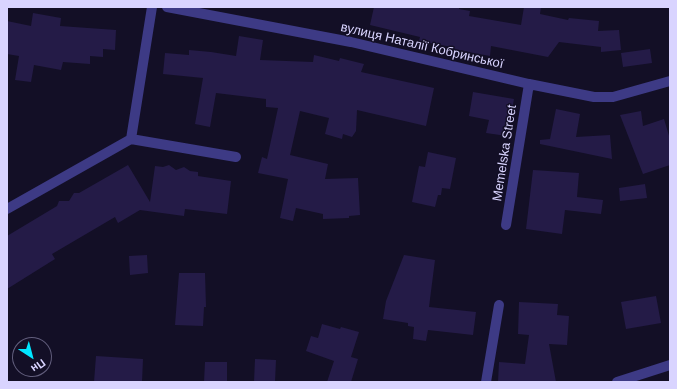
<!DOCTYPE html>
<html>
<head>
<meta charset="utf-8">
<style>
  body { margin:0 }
  #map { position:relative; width:677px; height:389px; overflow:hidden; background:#130f26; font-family:Helvetica,sans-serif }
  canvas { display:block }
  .frame { position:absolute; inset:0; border:8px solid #d9d4ff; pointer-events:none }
  .north { position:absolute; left:12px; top:337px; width:40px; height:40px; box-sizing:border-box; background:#130f26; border:1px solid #625e7d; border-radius:50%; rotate:144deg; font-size:11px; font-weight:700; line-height:16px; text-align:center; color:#d9d4ff }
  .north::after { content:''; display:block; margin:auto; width:14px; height:18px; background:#00e5ff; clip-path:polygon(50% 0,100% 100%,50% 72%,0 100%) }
</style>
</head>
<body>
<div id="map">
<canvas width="677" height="389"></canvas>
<div class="frame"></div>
<div class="north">Пн</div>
</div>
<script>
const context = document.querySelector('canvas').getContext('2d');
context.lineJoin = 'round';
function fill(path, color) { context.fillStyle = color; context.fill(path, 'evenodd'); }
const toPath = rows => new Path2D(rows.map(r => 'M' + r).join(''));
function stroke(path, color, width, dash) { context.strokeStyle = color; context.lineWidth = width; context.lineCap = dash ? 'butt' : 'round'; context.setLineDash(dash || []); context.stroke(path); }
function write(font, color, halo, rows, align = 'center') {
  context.font = font + ' Helvetica,sans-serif'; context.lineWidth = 3; context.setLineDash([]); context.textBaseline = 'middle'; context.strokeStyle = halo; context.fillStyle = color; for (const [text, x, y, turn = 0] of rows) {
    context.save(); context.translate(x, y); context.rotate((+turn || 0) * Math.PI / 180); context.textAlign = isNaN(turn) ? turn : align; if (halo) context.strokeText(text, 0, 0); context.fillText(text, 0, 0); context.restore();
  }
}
fill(toPath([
  [374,7,459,7,459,9,470,11,469,16,521,25,524,7,541,7,540,14,568,20,569,18,599,21,598,31,619,30,621,50,601,52,601,47,559,42,548,57,491,46,490,56,452,49,452,47,419,41,420,37,370,25],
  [33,13,61,18,60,26,116,30,115,50,103,49,103,57,90,56,90,64,63,62,61,70,34,65,31,82,15,80,19,56,7,54,7,21,31,26],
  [239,36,263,40,260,60,313,62,314,55,339,61,340,58,364,64,361,72,434,88,426,126,357,110,356,131,352,137,343,134,342,139,325,134,329,118,300,111,290,155,328,164,325,179,358,178,360,215,349,216,349,218,323,219,323,214,296,208,293,221,280,218,288,179,258,173,262,157,267,159,278,108,266,107,266,99,216,93,210,127,195,124,203,78,163,74,165,53,189,55,189,50,211,52,236,56],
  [650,49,652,63,623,67,621,53],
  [473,92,514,99,507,136,486,133,489,120,469,116],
  [556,109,580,114,576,137,610,135,612,159,540,144,540,140,550,139],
  [641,111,643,126,664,119,670,139,670,165,643,174,620,115],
  [428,152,456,158,450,189,442,188,441,195,438,195,435,207,412,202,419,166,425,167],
  [128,165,150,202,155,166,163,167,169,165,176,170,184,167,190,171,198,172,198,176,231,181,227,214,185,209,184,216,140,210,118,223,115,217,52,254,55,259,7,289,7,236,57,206,59,201,69,201,74,193,79,193],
  [533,170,579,173,577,197,603,200,601,214,565,210,562,234,526,229],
  [645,184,647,198,620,201,619,188],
  [147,255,148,273,130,275,129,256],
  [404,255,435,260,429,307,476,312,473,335,428,330,426,341,413,339,414,327,408,326,408,323,383,319,386,301],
  [179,273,205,273,206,307,204,307,203,326,175,325],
  [656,296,661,323,626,329,621,302],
  [519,302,558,304,557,315,569,316,567,345,549,344,556,382,498,382,499,362,525,364,529,335,518,334],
  [322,324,340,329,341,327,359,332,351,357,358,359,351,382,327,382,334,361,306,351,311,336,318,338],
  [96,356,143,359,142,382,94,382],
  [255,359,276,360,275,382,254,382],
  [205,362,227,362,227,382,204,382]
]), '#241b47');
stroke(toPath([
  [167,7,351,42,529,84,594,97,613,97,670,81],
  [131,139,152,7],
  [7,209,131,139,236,157],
  [506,225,529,84],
  [486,382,499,305],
  [617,382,670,365]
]), '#3d3a85', 10);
write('13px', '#d9d4ff', '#130f26', [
  ["вулиця Наталії Кобринської",422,46,13],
  ["Memelska Street",505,153,-81]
]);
</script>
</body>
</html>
